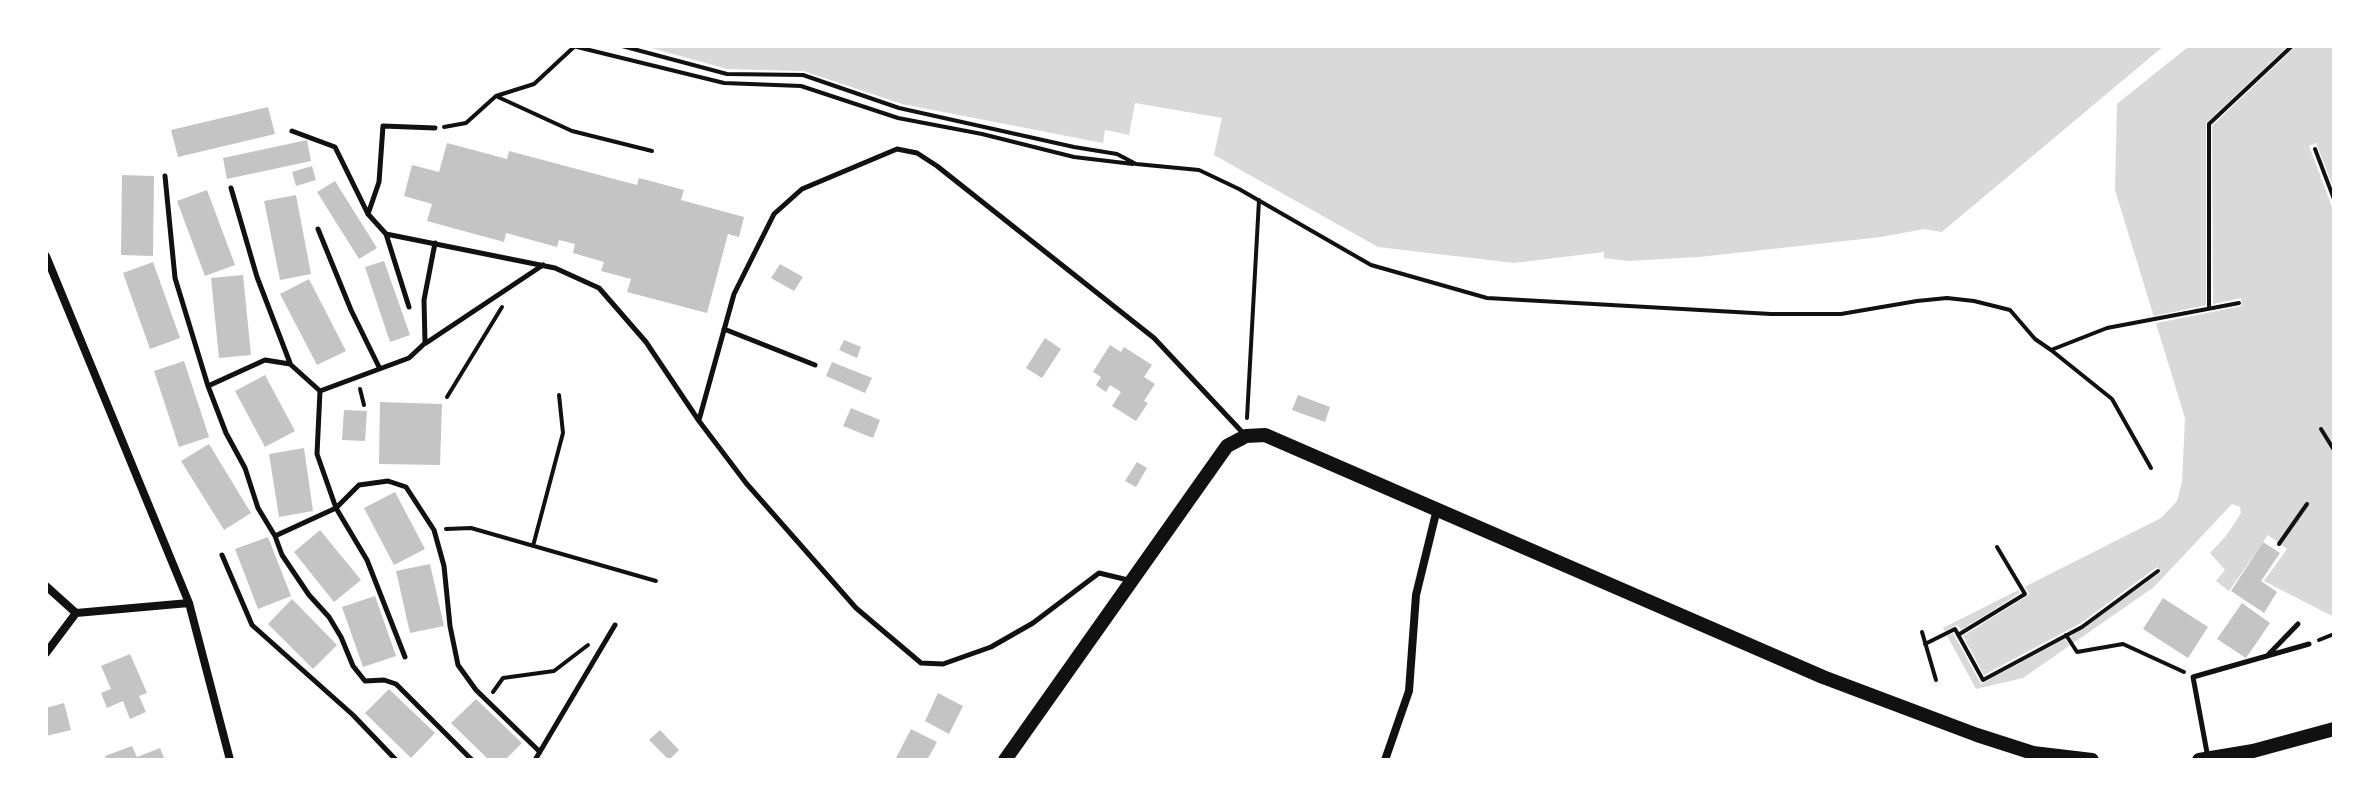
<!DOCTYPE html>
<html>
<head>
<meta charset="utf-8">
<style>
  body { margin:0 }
  #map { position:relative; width:2380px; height:806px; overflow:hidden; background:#fff; font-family:Overpass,sans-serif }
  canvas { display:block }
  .frame { position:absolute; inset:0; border:48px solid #fff; pointer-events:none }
</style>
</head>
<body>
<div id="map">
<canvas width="2380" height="806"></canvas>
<div class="frame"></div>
</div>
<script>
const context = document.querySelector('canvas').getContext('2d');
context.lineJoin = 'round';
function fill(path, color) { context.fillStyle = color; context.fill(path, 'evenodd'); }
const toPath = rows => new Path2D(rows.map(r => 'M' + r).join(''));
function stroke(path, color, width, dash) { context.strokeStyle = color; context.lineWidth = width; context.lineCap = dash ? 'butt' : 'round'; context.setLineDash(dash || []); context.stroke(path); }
fill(toPath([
  [644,46,2164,46,1942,232,1924,229,1881,237,1699,257,1629,261,1604,258,1604,252,1514,263,1378,247,1214,155,1222,118,1135,103,1129,135,1105,130,1103,143,902,104,803,71,727,69],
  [2189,46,2334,46,2334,617,2264,581,2287,549,2268,535,2229,591,2216,581,2225,570,2210,553,2226,536,2241,513,2240,507,2232,504,2154,587,2023,678,1976,689,1943,628,2161,518,2177,501,2182,482,2185,418,2115,190,2117,103]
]), '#d9d9d9');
fill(toPath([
  [2164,46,2168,46,1943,236,1942,232],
  [2183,46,2189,46,2113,107,2115,100],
  [2288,46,2296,46,2212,126,2213,304,2241,298,2242,306,2152,324,2150,317,2206,305,2206,123],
  [2316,143,2334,189,2334,212,2309,146],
  [2157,567,2161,572,2070,637,2073,643,2070,646,2065,639,1981,684,1953,633,1944,637,1942,633,1957,625,1961,630,2020,593,2016,586,2022,582,2030,594,1963,636,1984,675,2081,623]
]), '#fff');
fill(toPath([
  [268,107,275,134,178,157,171,130],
  [307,140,311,161,227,179,223,158],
  [447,143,507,159,509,151,637,185,639,178,684,190,681,200,744,217,739,237,728,234,707,313,627,292,631,279,601,271,604,262,573,253,575,244,559,240,557,247,506,233,504,242,427,221,432,204,404,196,412,165,439,172],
  [312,166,316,180,296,186,292,172],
  [122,175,154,176,153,256,121,255],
  [335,181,377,248,359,259,317,192],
  [207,190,235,265,205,276,177,201],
  [296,195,311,274,280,280,264,201],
  [384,261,410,335,390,342,365,267],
  [153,262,180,338,150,349,123,273],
  [780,264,803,277,794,291,771,278],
  [243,275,251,355,219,358,211,278],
  [309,279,346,351,317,365,280,294],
  [1045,338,1061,349,1042,378,1026,368],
  [844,340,861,347,857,358,839,350],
  [1110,345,1121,352,1124,347,1152,365,1144,377,1155,384,1144,401,1148,403,1136,421,1112,406,1121,392,1110,385,1106,392,1096,385,1101,377,1093,372],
  [184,361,209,437,179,447,154,371],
  [832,362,872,378,865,393,826,376],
  [265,375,295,431,265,447,235,391],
  [1298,395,1330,407,1325,422,1292,410],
  [380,402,442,404,440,465,379,464],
  [851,408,880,420,873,438,843,426],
  [344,410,367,411,365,441,342,440],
  [209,444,251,513,224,530,181,461],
  [304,448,313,511,279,517,269,454],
  [1137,462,1147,468,1136,487,1125,481],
  [395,492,425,549,394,565,364,508],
  [320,530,361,580,334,602,294,552],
  [268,537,291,596,258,609,235,549],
  [2263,542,2280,553,2261,581,2277,592,2264,613,2231,591],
  [430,564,444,626,410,633,396,571],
  [375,596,396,656,363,667,342,607],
  [2163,598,2208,627,2188,658,2143,629],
  [292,599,337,645,313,669,268,624],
  [2242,603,2270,623,2246,658,2217,639],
  [130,654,147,693,139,696,146,712,130,719,123,701,107,708,101,693,111,689,101,666],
  [389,689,435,733,411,758,365,713],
  [938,693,963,706,949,734,925,721],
  [476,699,522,743,505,760,489,760,451,723],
  [64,703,71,730,46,736,46,708],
  [911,729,937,742,927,760,895,760],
  [660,730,679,750,669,760,649,740],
  [132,746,137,757,160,748,165,760,106,760,105,756]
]), '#c4c4c4');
stroke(toPath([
  [573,46,724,83,801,86,898,118,982,134,1074,157,1133,164],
  [622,46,727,74,803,75,899,108,1074,147,1117,154,1136,164,1199,170,1239,189,1371,265,1487,298,1771,314,1841,314,1917,301,1947,298,1974,301,2010,310,2035,339,2051,350,2107,328,2239,303],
  [498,97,572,131,652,151],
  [444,127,466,123,496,96,534,84,575,46],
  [2315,149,2334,199],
  [2209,308,2209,124,2292,46],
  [2051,350,2112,399,2151,468],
  [360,389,364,405],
  [447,397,502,307],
  [1247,418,1259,200],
  [2321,429,2334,450],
  [446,529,471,528,656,581],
  [2279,544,2307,504],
  [533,546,563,433,559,395],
  [1922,632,1936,680],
  [1958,635,2025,594,1997,547],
  [2066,635,2077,652,2123,644,2184,672],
  [2319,640,2334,634],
  [1925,644,1955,629,1983,680,2082,627,2158,571],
  [493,692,503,678,554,671,588,645]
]), '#111', 4);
stroke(toPath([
  [292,131,335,147,368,214,386,234,555,268,599,288,646,342,699,421,746,483,856,608,921,663,943,664,991,647,1033,623,1099,573,1128,580],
  [165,176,175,278,208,386],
  [231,188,257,277,290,363],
  [368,214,379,182,383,126,435,128],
  [318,229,351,310,379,367],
  [386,234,409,307],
  [435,243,424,300,425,343,409,358,320,391,290,364,265,360,208,386,226,433,245,468,258,508,275,536,282,555,309,595,329,617,341,637,353,666,365,681,384,680,396,684,472,760],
  [724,329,815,365],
  [426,343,543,265],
  [320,391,317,454,336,508,367,560,405,657],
  [699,420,734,294,774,214,802,189,897,149,917,153,937,166,1154,338,1244,434],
  [275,536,336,508,359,485,388,481,406,487,434,530,444,566,450,626,458,665,476,690,540,752],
  [222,555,252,625,353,715,396,760],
  [2267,656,2298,624],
  [2208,758,2193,677,2309,644],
  [535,760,615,625]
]), '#111', 5);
stroke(toPath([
  [46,256,189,603,230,760],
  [46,586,76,613,189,603],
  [46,653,76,613],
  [1385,760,1409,691,1416,595,1437,509]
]), '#111', 8);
stroke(toPath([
  [1005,760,1227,446,1246,436,1265,435,1823,677,1977,735,2033,753,2092,760],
  [2199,760,2253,751,2334,729]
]), '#111', 14);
</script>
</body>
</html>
